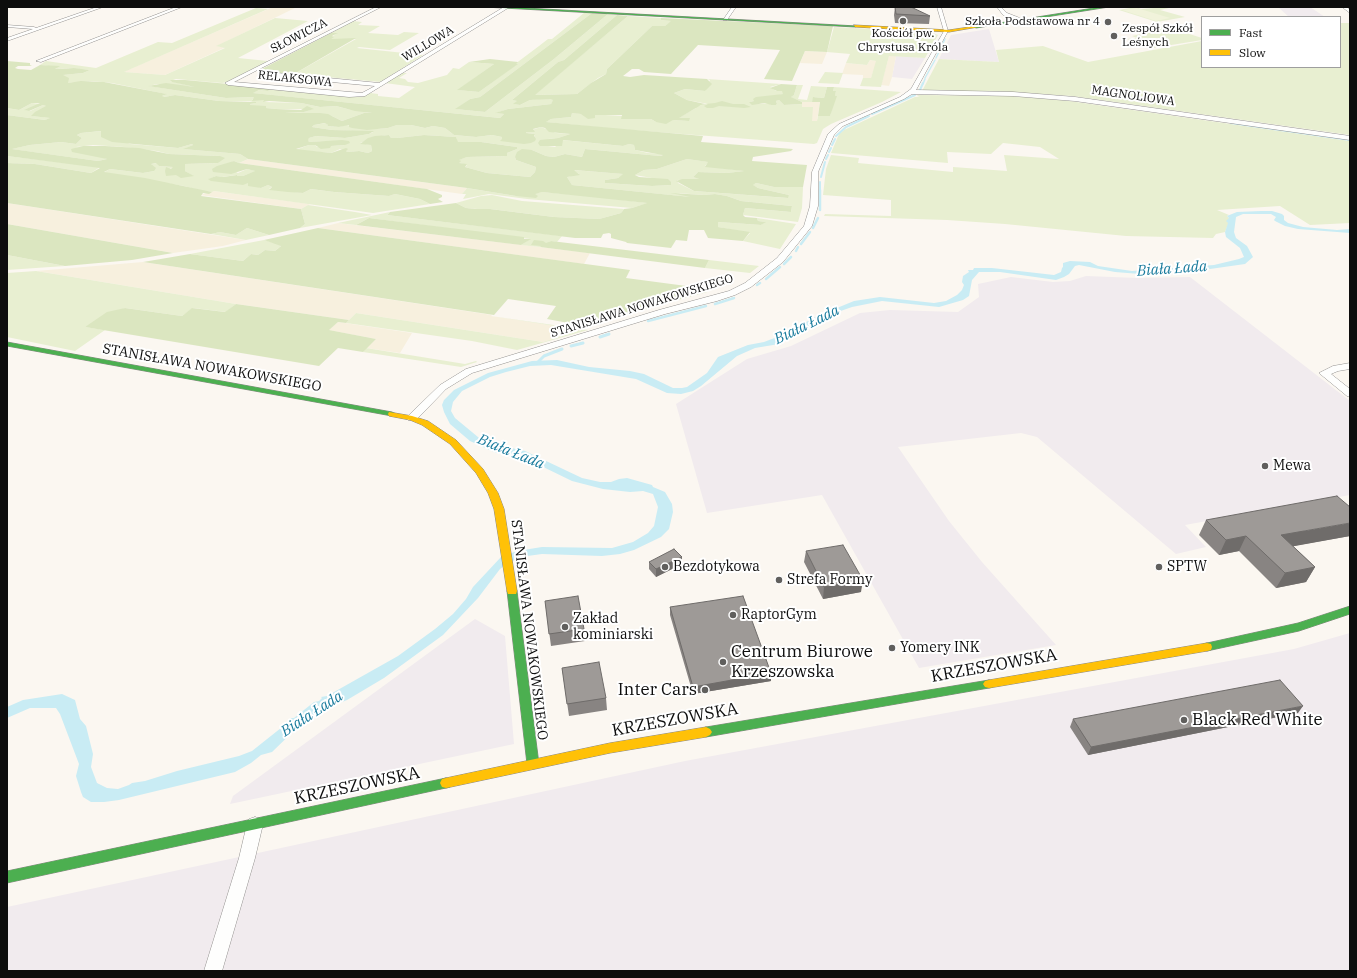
<!DOCTYPE html>
<html>
<head>
<meta charset="utf-8">
<style>
  body { margin:0 }
  #map { position:relative; width:1357px; height:978px; overflow:hidden; background:#fbf7f1; font-family:"IBM Plex Serif",serif }
  canvas { display:block }
  .frame { position:absolute; inset:0; border:8px solid #0d0d0d; pointer-events:none }
  .legend { position:absolute; left:1201px; top:16px; width:140px; height:52px; box-sizing:border-box; background:#fff; border:1px solid #9e9e9e; margin:0; padding:5px 7px; list-style:none; font-size:12px; color:#0d0d0d }
  .legend li { display:flex; align-items:center; gap:8px; height:20px }
  .legend b { width:20px; border:1px solid #9e9e9e }
</style>
</head>
<body>
<div id="map">
<canvas width="1357" height="978"></canvas>
<div class="frame"></div>
<ul class="legend">
<li><b style="height:5px;background:#4caf50"></b>Fast</li>
<li><b style="height:5px;background:#ffc107"></b>Slow</li>
</ul>
</div>
<script>
const context = document.querySelector('canvas').getContext('2d');
context.lineJoin = 'round';
function fill(path, color) { context.fillStyle = color; context.fill(path, 'evenodd'); }
const toPath = rows => new Path2D(rows.map(r => 'M' + r).join(''));
function stroke(path, color, width, dash) { context.strokeStyle = color; context.lineWidth = width; context.lineCap = dash ? 'butt' : 'round'; context.setLineDash(dash || []); context.stroke(path); }
function write(font, color, halo, rows, align = 'center') {
  context.font = font + ' "IBM Plex Serif",serif'; context.lineWidth = 4; context.setLineDash([]); context.textBaseline = 'middle'; context.strokeStyle = halo; context.fillStyle = color; for (const [text, x, y, turn = 0] of rows) {
    context.save(); context.translate(x, y); context.rotate((+turn || 0) * Math.PI / 180); context.textAlign = isNaN(turn) ? turn : align; if (halo) context.strokeText(text, 0, 0); context.fillText(text, 0, 0); context.restore();
  }
}
fill(toPath([
  [1278,7,1310,7,1325,17,1289,17],
  [989,29,999,62,939,59,951,35],
  [896,56,925,58,912,79,892,77],
  [1086,276,1138,278,1190,277,1350,401,1350,495,1185,525,1206,547,1176,554,1037,437,1021,433,898,447,949,521,982,562,1056,645,919,668,822,495,707,513,676,404,747,359,791,346,860,313,890,310,958,312,979,297,978,284,1011,277,1053,282,1070,281],
  [475,619,505,636,514,744,230,804,233,796],
  [1350,633,1350,971,7,971,7,907,685,761,1294,649]
]), '#f1ebee');
fill(toPath([
  [273,7,297,7,217,46,226,47,165,75,123,72],
  [805,51,827,52,822,64,800,63],
  [889,56,896,56,892,77,889,86,881,85],
  [870,60,877,61,871,78,863,78,863,75,842,74,846,63,867,65],
  [802,102,820,102,817,121,811,121,802,107],
  [248,159,467,188,462,194,239,163],
  [214,191,310,204,301,209,200,195],
  [7,203,246,240,223,246,173,253,7,224],
  [338,223,590,253,584,264,318,228],
  [143,262,492,315,491,316,582,330,543,342,356,313,349,320,236,304,36,271],
  [338,322,412,333,400,353,366,348,376,339,328,330]
]), '#f7f0de');
fill(toPath([
  [1136,7,1141,9,1167,7,1169,8,1160,10,1185,17,1157,22,1119,10],
  [256,8,268,9,124,72,165,75,225,48,216,46,275,18,308,21,238,58,268,61,228,82,222,83,176,79,170,81,196,87,157,84,149,86,226,98,255,97,252,100,265,100,264,102,301,103,320,107,336,106,347,109,373,112,364,113,342,121,332,116,310,113,285,113,304,112,313,109,276,109,266,108,266,106,250,106,250,104,256,103,250,101,219,101,175,95,164,97,161,97,166,94,112,83,92,81,68,83,65,77,62,75,83,73,90,70,69,68,57,69,45,65,40,65,46,61,96,68,158,42,172,43],
  [584,13,592,13,480,97,470,99,456,109,485,112,554,59,608,14,617,15,564,60,558,62,512,100,518,101,514,104,520,105,530,100,548,98,554,99,551,104,508,109,496,113,504,114,500,118,252,93,259,90,268,91,272,88,350,97,362,97,370,93,378,94,378,96,399,98,415,87,385,83,402,73,407,73,399,78,405,79,408,82,418,83,447,75,453,68,459,69,469,62,494,64,458,90,479,92,517,64,515,64,539,46,548,39,552,39],
  [628,16,661,18,661,20,672,21,665,26,652,26,607,69,606,74,598,78,577,94,534,95],
  [353,21,362,22,358,25,380,26,368,33,398,35,404,32,419,33,390,50,359,47,357,48,423,55,381,82,294,74,356,39,330,39,337,33,331,33],
  [1340,23,1350,23,1350,135,1072,96,1008,92,922,91,939,59,999,62,996,50,1043,46,1088,62,1202,41,1202,67,1340,67],
  [1164,26,1202,38,1202,40,1153,48,1127,39,1137,38,1132,36,1146,33,1138,30],
  [834,27,930,32,938,35,925,58,889,56,881,87,860,86,863,78,871,78,876,61,870,60,867,65,846,63,850,54,827,52],
  [825,72,843,73,839,84,818,83],
  [707,79,781,84,770,87,776,91,783,91,783,94,749,102,761,104,768,103,771,105,776,105,777,104,776,101,779,100,784,105,802,104,802,107,813,107,812,121,817,121,818,116,830,116,836,91,833,91,834,87,901,92,882,102,831,124,823,129,817,143,814,144,617,129,545,122,551,119,571,117,572,113,622,116,622,119,651,119,656,122,673,120,689,121,678,118,696,108,696,106,708,104,687,100,674,93,685,89,705,91,710,80],
  [797,85,803,85,798,99,807,100,811,86,827,87,824,98,814,97,812,102,802,102,790,97,794,95],
  [918,95,1014,96,1069,101,1350,141,1350,223,1310,225,1280,206,1217,210,1229,215,1227,216,1229,218,1228,225,1225,232,1216,234,1213,238,1126,236,1005,224,947,220,824,216,825,214,891,216,891,200,823,195,826,169,831,155,859,158,858,163,953,172,953,167,1007,171,1004,155,1059,159,1040,147,1003,143,991,154,947,152,948,163,831,153,839,134,844,130,915,97,920,97,917,96],
  [32,103,41,104,25,110,30,111,43,105,47,106,32,116,51,118,45,120,7,115,7,108,19,110],
  [326,123,328,125,327,126,339,127,346,125,377,129,388,128,397,125,411,125,425,128,433,126,445,128,454,135,476,137,492,135,502,137,503,139,534,137,535,134,526,133,526,132,541,127,556,133,570,134,558,138,548,139,548,146,555,147,562,140,623,146,629,144,634,145,635,150,648,153,664,154,660,156,585,149,582,157,565,154,554,157,546,156,532,150,515,157,516,160,536,167,535,172,530,177,487,173,465,167,467,165,459,163,458,160,467,157,507,156,507,153,517,149,517,147,481,142,457,142,456,137,424,135,397,138,391,138,389,135,385,135,360,143,371,145,372,151,368,153,359,151,347,152,340,149,331,153,295,150,309,145,315,145,317,147,345,145,331,141,309,142,307,140,309,138,316,136,345,138,369,134,373,132,332,130,312,127,314,125],
  [102,131,130,144,178,148,192,144,193,145,184,149,240,154,248,159,239,163,234,161,226,165,221,165,238,173,247,169,256,171,243,176,236,177,236,175,222,177,216,176,209,179,248,183,261,188,268,185,272,187,269,189,303,193,311,189,334,192,389,196,395,194,420,199,430,204,373,213,214,191,212,192,202,191,184,186,103,173,110,169,143,173,154,171,151,164,157,163,159,166,173,167,173,169,170,168,176,175,193,176,185,171,185,164,218,163,220,156,169,154,157,151,124,147,93,145,76,147,107,159,98,161,11,149,30,145,61,142,76,144,82,138,77,135,81,133],
  [7,156,100,167,91,173,35,164,7,163],
  [687,159,709,162,705,166,745,171,727,173,698,172,693,177,700,179,677,180,678,183,694,191,787,198,789,195,758,188,752,185,756,183,774,187,803,187,802,208,798,222,743,215,745,208,791,212,792,206,741,201,727,196,715,194,705,195,676,193,700,198,572,185,567,177,579,174,573,170,624,174,618,178,605,180,605,183,652,186,671,185,652,178,635,175,644,170,657,169],
  [467,188,516,196,542,192,590,196,648,203,632,208,527,199,489,194,463,199,466,194,462,194],
  [492,195,522,201,624,209,621,213,599,219,554,217,490,209,477,209,466,208,456,203,481,196],
  [308,205,355,212,372,215,300,228,305,224,301,209],
  [390,212,387,215,562,236,557,242,551,241,540,247,521,245,530,239,369,218,356,225,338,223],
  [757,218,796,224,780,249,743,241,750,233,718,227,718,222,761,225,765,222,758,221],
  [247,228,269,235,246,240,211,234,220,232,236,235],
  [264,240,282,245,275,251,265,250,258,255,251,254,243,261,190,254],
  [7,255,65,266,7,270],
  [709,260,759,266,750,273,705,268],
  [36,271,236,304,226,312,193,308,182,316,125,308,85,327,105,330,75,351,7,337,7,273],
  [356,313,543,342,581,330,491,316,588,330,517,350,472,341,346,323],
  [366,348,465,364,476,361,477,362,461,367,363,352]
]), '#e8efd1');
fill(toPath([
  [592,13,608,14,554,59,485,112,455,109,470,99,480,97],
  [617,15,628,16,535,95,577,94,591,83,606,74,607,69,652,26,665,26,671,21,661,20,661,18,833,26,827,52,805,51,792,81,764,79,780,50,698,45,671,74,644,72,639,69,632,69,623,76,630,77,644,75,707,79,712,84,705,91,685,89,674,93,687,100,705,104,715,103,722,101,733,104,744,104,751,107,744,108,719,106,713,108,707,108,704,106,708,104,701,105,679,118,690,118,689,121,673,120,666,124,656,122,651,119,621,119,622,115,595,115,595,118,588,119,581,114,572,113,571,117,551,119,546,122,703,136,701,142,793,149,791,151,753,157,752,161,807,165,803,187,774,187,756,183,753,185,758,188,789,195,788,198,694,191,676,181,682,179,699,179,693,177,698,172,727,173,744,171,705,167,708,162,687,159,657,169,644,170,635,175,639,177,668,179,671,182,671,185,652,186,605,183,605,180,618,178,623,174,574,170,580,175,567,177,572,185,691,197,670,193,705,195,715,194,727,196,741,201,792,206,791,212,745,208,743,215,745,217,757,218,758,221,766,222,761,225,718,222,718,227,750,232,743,241,708,238,704,230,689,230,687,241,676,240,671,248,627,243,626,242,611,238,611,234,609,233,603,234,601,238,575,238,387,215,390,212,456,203,466,208,476,209,490,209,554,217,599,219,621,213,624,209,632,208,647,203,542,192,535,194,538,196,536,198,516,196,467,188,248,159,240,154,183,149,193,145,192,144,178,148,112,142,101,137,101,131,81,133,77,135,82,138,76,144,61,142,30,145,12,149,98,161,107,159,72,152,71,149,83,146,105,146,139,148,169,154,220,156,225,158,218,163,185,164,185,171,194,176,181,178,176,175,166,176,165,171,166,167,171,169,173,167,159,166,156,163,151,164,156,168,154,171,143,173,110,169,104,172,145,178,212,192,209,194,203,193,201,196,301,209,305,224,300,228,269,235,247,228,236,235,220,232,211,234,7,203,7,163,35,164,91,173,100,168,7,156,7,115,45,120,50,118,31,116,35,112,46,106,43,105,29,111,24,110,40,103,32,103,19,110,7,108,7,61,30,63,30,65,32,66,18,66,15,68,18,69,31,70,40,65,60,66,55,69,57,69,74,68,90,70,83,73,63,75,69,78,68,83,81,81,104,82,167,94,162,96,164,97,175,95,219,101,256,102,256,103,250,104,250,105,266,106,266,108,276,109,301,110,307,106,314,109,304,112,285,113,320,113,328,114,342,121,364,113,372,113,355,111,336,106,320,107,301,103,269,101,263,102,264,100,252,101,254,97,226,98,148,86,166,83,195,87,172,82,170,80,185,80,272,88,268,91,259,90,253,93,500,118,504,114,495,113,508,109,551,104,553,100,551,99,530,100,520,105,513,104,517,101,512,100,558,62,564,60],
  [325,123,328,125,327,126,339,127,349,125,349,127,352,128,367,130,388,128,397,125,411,125,425,128,433,126,445,128,454,135,476,137,492,135,502,137,502,139,500,141,524,144,531,143,535,141,536,139,534,136,535,134,526,133,526,132,535,132,533,129,541,127,545,128,549,132,570,134,558,138,540,140,538,143,540,146,562,146,563,140,623,146,629,144,634,145,635,150,663,155,660,156,585,149,582,157,565,154,554,157,546,156,532,150,522,149,517,152,515,157,516,160,536,167,535,172,530,177,487,173,465,167,467,164,459,163,461,161,459,160,467,157,507,156,507,153,517,149,517,147,481,142,458,142,456,137,424,135,397,138,391,138,389,135,375,136,368,138,360,144,371,145,372,151,368,153,359,151,347,152,346,151,348,149,346,148,331,153,296,149,309,145,315,145,321,149,330,148,331,146,345,145,350,143,349,141,342,140,309,142,308,140,309,138,316,136,345,138,369,134,374,131,332,130,312,127,314,125],
  [331,33,338,33,332,36,334,37,331,39,356,38,294,74,258,71],
  [490,59,518,62,516,64,518,64,479,92,457,90,494,64,469,62],
  [781,84,797,85,794,95,791,97,802,102,802,104,784,105,779,100,776,101,777,104,776,105,771,105,765,103,752,105,749,102,754,101,753,99,756,97,783,94,782,91,777,91,770,88],
  [827,87,834,87,833,91,836,91,835,96,837,96,830,116,818,116,820,102,812,102,813,97,824,98],
  [234,161,239,163,427,189,442,195,442,197,438,199,443,202,430,204,420,199,395,194,389,196,334,192,311,189,303,193,288,192,269,190,272,187,268,185,261,188,248,186,248,183,243,185,211,181,208,179,216,176,223,177,237,175,237,176,243,176,255,171,247,169,231,174,213,172,212,169,217,166],
  [369,218,524,237,524,239,531,239,521,245,356,225],
  [7,224,173,253,132,260,65,266,7,255],
  [318,228,630,270,626,278,709,289,707,292,623,315,590,327,547,319,556,306,508,299,494,315,143,262,190,254,243,261,251,254,258,255,265,250,275,251,281,246,264,240],
  [534,240,543,241,546,243,551,241,709,260,705,268,540,247,541,246,531,245],
  [236,304,349,320,346,323,338,322,329,330,376,339,363,352,338,348,319,366,85,327,107,312,125,308,182,316,192,308,225,312]
]), '#dbe6c0');
fill(toPath([
  [1136,8,1137,8,1170,18,1156,21,1122,10]
]), '#f1f3db');
fill(toPath([
  [1261,211,1272,211,1282,214,1284,216,1284,220,1288,223,1303,227,1337,230,1350,229,1350,233,1298,229,1285,226,1275,221,1274,220,1276,217,1271,214,1243,214,1236,217,1234,232,1236,238,1247,246,1253,257,1245,264,1210,269,1140,274,1115,272,1079,265,1075,266,1069,274,1064,277,1056,280,1000,272,979,272,972,280,969,296,963,300,939,307,882,301,852,307,835,313,806,331,779,344,755,348,737,356,701,386,693,391,681,394,667,393,636,379,551,365,530,366,506,372,490,377,462,391,453,402,451,411,455,418,484,442,525,451,582,478,600,482,611,482,619,479,627,478,652,485,653,487,665,492,672,504,673,512,669,529,661,537,634,550,620,554,602,556,542,554,520,557,507,564,500,569,478,598,443,635,384,678,347,700,318,712,303,722,272,752,261,755,251,763,235,772,119,800,104,802,91,802,83,797,81,792,76,776,79,764,60,714,56,708,30,708,7,718,7,707,23,700,62,694,75,700,80,719,86,726,93,754,91,767,97,783,107,788,118,789,129,785,132,783,145,781,177,771,239,756,252,751,291,720,290,718,294,718,314,702,319,701,322,698,321,697,327,696,398,656,435,629,453,614,466,599,473,587,501,557,517,551,542,547,612,548,633,542,648,533,654,526,658,507,653,494,643,491,630,492,603,489,572,481,535,463,494,452,470,441,450,424,444,412,442,405,444,400,454,390,488,373,532,361,557,360,589,367,630,371,644,374,673,388,682,388,687,387,707,373,718,357,748,345,764,342,785,334,815,317,854,301,880,297,934,303,946,301,957,295,962,290,964,285,962,282,963,276,969,272,968,270,973,270,974,268,992,268,1054,275,1061,272,1062,268,1063,267,1063,263,1070,261,1090,262,1098,266,1132,271,1214,265,1239,259,1244,257,1240,248,1226,237,1225,232,1228,223,1226,221,1229,218,1227,216,1237,212]
]), '#c9ecf4');
stroke(toPath([
  [936,58,945,39],
  [925,78,935,60],
  [923,84,925,79]
]), '#c9ecf4', 1.5);
stroke(toPath([
  [920,90,923,83],
  [872,114,915,95],
  [1231,123,1350,140],
  [836,136,846,127,869,116],
  [832,145,835,139],
  [829,152,831,148],
  [826,159,828,155],
  [821,177,825,162],
  [820,182,820,191]
]), '#c9ecf4', 2);
stroke(toPath([
  [820,190,820,210],
  [813,228,818,218],
  [801,244,810,232],
  [796,251,798,247],
  [784,264,791,257],
  [766,279,780,267],
  [757,285,760,283],
  [715,304,734,298],
  [648,321,706,306]
]), '#c9ecf4', 2.5);
stroke(toPath([
  [600,337,609,334],
  [571,346,583,343],
  [537,363,544,356,562,349]
]), '#c9ecf4', 3);
const street = toPath([
  [97,7,103,7,7,41,7,38,33,29,7,27,7,25,34,27,36,28,97,7],
  [176,7,182,7,41,62,36,61,176,7],
  [376,7,381,7,234,82,362,93,375,86,277,77,274,75,277,73,379,83,504,7,508,8,365,96,349,97,228,85,225,83,376,7],
  [732,7,736,7,727,20,723,20,732,7],
  [937,7,941,7,948,31,916,90,1013,92,1075,97,1350,136,1350,140,1075,101,1013,96,912,94,904,99,843,126,834,135,818,172,818,206,812,226,783,262,751,287,735,295,717,301,665,314,472,373,446,389,416,420,408,420,407,418,408,416,440,385,466,369,659,310,729,291,745,283,777,258,804,226,810,206,812,172,828,134,839,124,900,97,911,89,944,31,937,7],
  [997,7,1001,7,1007,13,1025,20,1023,21,1003,15,997,7],
  [1342,7,1347,7,1350,10,1350,13,1342,7],
  [1350,363,1350,369,1338,371,1331,374,1350,389,1350,397,1347,396,1319,373,1333,366,1350,363],
  [255,817,261,819,263,824,255,858,222,971,204,971,239,858,247,824,249,819,255,817]
]);
const fast = toPath([
  [484,7,507,7,857,26,855,27,484,7],
  [1100,7,1109,7,976,28,974,27,1100,7],
  [7,342,392,412,396,414,392,416,7,346,7,342],
  [512,587,516,588,517,591,539,764,537,768,533,769,529,768,527,764,507,591,508,588,512,587],
  [1350,606,1350,614,1299,631,1207,651,1203,650,1202,647,1203,644,1207,643,1298,623,1350,606],
  [989,680,993,681,995,684,993,687,989,688,706,737,702,735,700,732,702,729,706,727,989,680],
  [446,778,450,779,452,783,450,787,446,788,7,883,7,871,446,778]
]);
const slow = toPath([
  [854,25,949,30,976,26,978,27,949,32,855,27,854,25],
  [389,412,412,416,428,421,456,440,483,469,498,493,504,509,517,591,516,594,508,594,507,591,494,509,488,493,476,473,450,444,422,425,410,420,389,416,388,414,389,412],
  [1207,643,1211,644,1212,647,1211,650,1207,651,989,688,985,687,983,684,985,681,989,680,1207,643],
  [706,727,710,729,712,732,710,735,706,737,610,753,446,788,442,787,440,783,442,779,446,778,610,743,706,727]
]);
stroke(street, '#949290', 1);
stroke(fast, '#8b8986', 1);
stroke(slow, '#8b8986', 1);
fill(street, '#fefefd');
fill(fast, '#4caf50');
fill(slow, '#ffc107');
fill(toPath([
  [895,7,930,16,929,24,895,23,894,15],
  [1206,520,1350,536,1293,546,1315,567,1306,582,1276,588,1239,551,1219,555,1199,535],
  [806,551,861,592,823,599,804,562],
  [682,557,682,564,656,577,649,569,649,562],
  [545,601,584,629,585,641,551,646],
  [670,607,771,681,693,694,670,615],
  [562,668,606,698,607,710,569,716],
  [1298,713,1088,755,1070,727,1073,719]
]), '#888482');
fill(toPath([
  [1350,523,1350,536,1273,550,1281,535],
  [1246,536,1239,551,1219,555,1226,540],
  [682,557,682,564,656,577,656,569],
  [1315,567,1306,582,1276,588,1285,573],
  [863,580,861,592,823,599,824,587],
  [771,673,771,681,693,694,693,687],
  [1303,706,1298,713,1088,755,1091,747]
]), '#6f6c6a');
const building = toPath([
  [895,7,911,7,930,16,896,14,895,7],
  [1337,496,1350,507,1350,523,1281,535,1315,567,1285,573,1246,536,1226,540,1206,520,1337,496],
  [843,545,863,580,824,587,806,551,843,545],
  [674,549,682,557,656,569,649,562,674,549],
  [578,596,584,629,549,634,545,601,578,596],
  [743,596,771,673,693,687,670,607,743,596],
  [599,662,606,698,567,704,562,668,599,662],
  [1280,680,1303,706,1091,747,1073,719,1280,680]
]);
fill(building, '#9e9a97');
stroke(building, '#6f6c6a', 1);
for (const [x, y, r, color] of [
  [903,21,4,"#605f5d"],
  [1108,22,4,"#605f5d"],
  [1114,36,4,"#605f5d"],
  [1265,466,4,"#605f5d"],
  [665,567,4,"#605f5d"],
  [1159,567,4,"#605f5d"],
  [779,580,4,"#605f5d"],
  [733,615,4,"#605f5d"],
  [565,627,4,"#605f5d"],
  [892,648,4,"#605f5d"],
  [723,662,4,"#605f5d"],
  [705,690,4,"#605f5d"],
  [1184,720,4,"#605f5d"]
]) { const dot = new Path2D(); dot.arc(x, y, r, 0, 2 * Math.PI); context.fillStyle = color; context.fill(dot); stroke(dot, '#fff', 1.5); }
write('12px', '#0d0d0d', '#fff', [
  ["Szkoła Podstawowa nr 4",1100,22],
  ["Zespół Szkół",1122,29,"left"],
  ["Leśnych",1122,43,"left"],
  ["Kościół pw.",903,34,"center"],
  ["Chrystusa Króla",903,48,"center"]
], 'right');
write('12px', '#0d0d0d', '#fff', [
  ["SŁOWICZA",299,36,-27],
  ["WILLOWA",428,44,-31],
  ["RELAKSOWA",295,79,6],
  ["MAGNOLIOWA",1133,96,8],
  ["STANISŁAWA NOWAKOWSKIEGO",642,306,-17]
]);
write('14px', '#0d0d0d', '#fff', [
  ["STANISŁAWA NOWAKOWSKIEGO",212,368,10],
  ["STANISŁAWA NOWAKOWSKIEGO",529,630,83]
]);
write('14px', '#0d0d0d', '#fff', [
  ["Mewa",1273,466],
  ["Bezdotykowa",673,567],
  ["SPTW",1167,567],
  ["Strefa Formy",787,580],
  ["RaptorGym",741,615],
  ["Zakład",573,619],
  ["kominiarski",573,635],
  ["Yomery INK",900,648]
], 'left');
write('italic 15px', '#187a9c', '#fff', [
  ["Biała Łada",1172,269,-4],
  ["Biała Łada",807,325,-26],
  ["Biała Łada",511,452,22],
  ["Biała Łada",312,714,-33]
]);
write('17px', '#0d0d0d', '#fff', [
  ["Centrum Biurowe",731,652],
  ["Krzeszowska",731,672],
  ["Inter Cars",697,690,"right"],
  ["Black Red White",1192,720]
], 'left');
write('17px', '#0d0d0d', '#fff', [
  ["KRZESZOWSKA",994,666,-10],
  ["KRZESZOWSKA",675,720,-10],
  ["KRZESZOWSKA",357,786,-12]
]);
</script>
</body>
</html>
